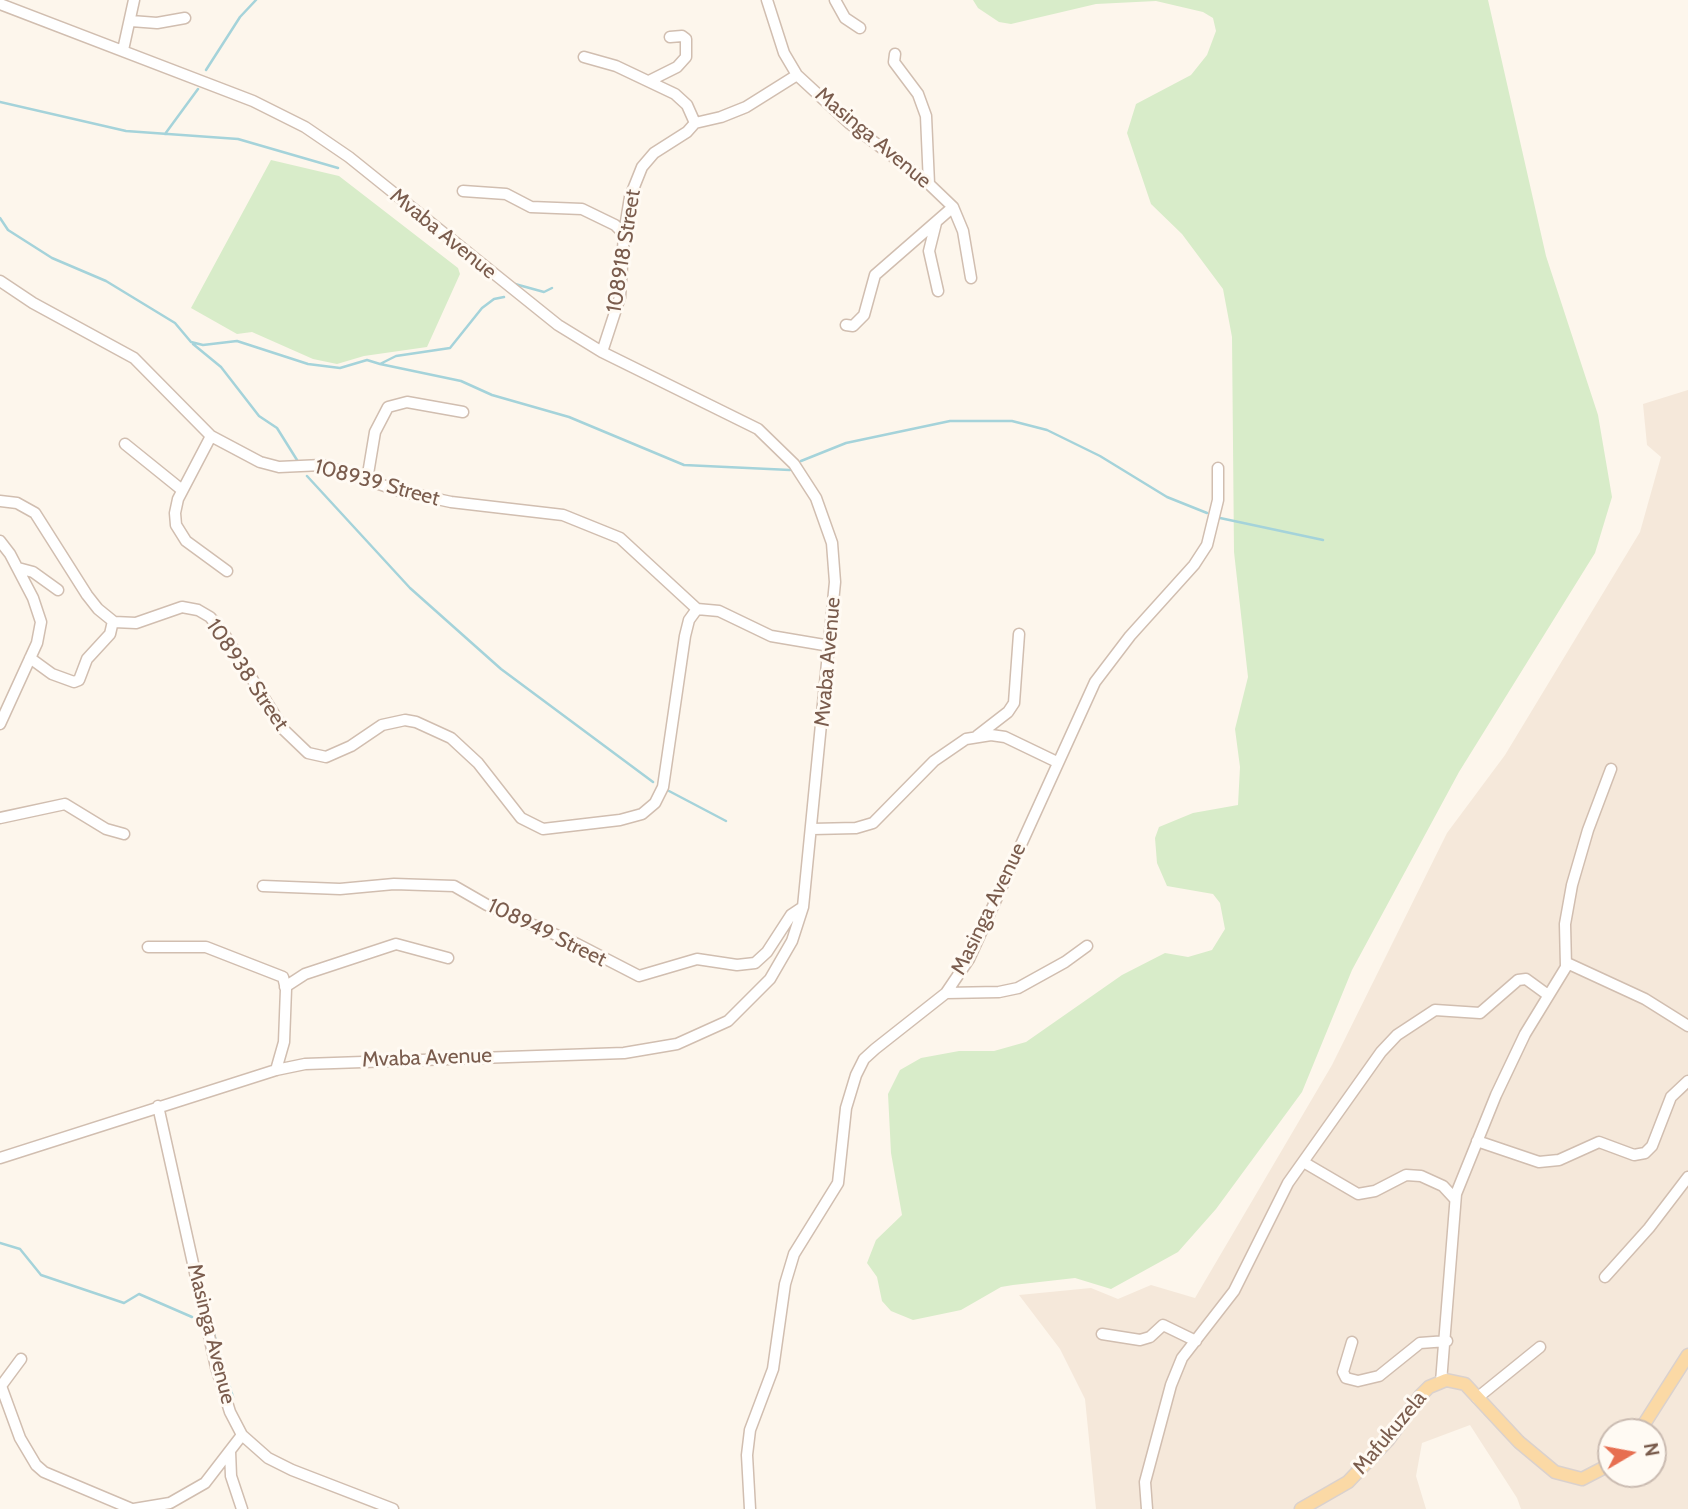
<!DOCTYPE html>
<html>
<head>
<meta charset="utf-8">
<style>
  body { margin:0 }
  #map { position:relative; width:1688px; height:1509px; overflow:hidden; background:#fdf6ec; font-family:Cabin,sans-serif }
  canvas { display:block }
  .north { position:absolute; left:1597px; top:1418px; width:70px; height:70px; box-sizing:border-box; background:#fffaf3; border:2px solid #cabbb1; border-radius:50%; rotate:80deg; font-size:19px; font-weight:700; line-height:28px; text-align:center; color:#7a5c4d }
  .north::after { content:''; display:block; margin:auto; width:24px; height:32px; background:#e76f51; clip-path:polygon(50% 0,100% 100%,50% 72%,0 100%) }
</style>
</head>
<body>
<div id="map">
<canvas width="1688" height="1509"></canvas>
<div class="north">N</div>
</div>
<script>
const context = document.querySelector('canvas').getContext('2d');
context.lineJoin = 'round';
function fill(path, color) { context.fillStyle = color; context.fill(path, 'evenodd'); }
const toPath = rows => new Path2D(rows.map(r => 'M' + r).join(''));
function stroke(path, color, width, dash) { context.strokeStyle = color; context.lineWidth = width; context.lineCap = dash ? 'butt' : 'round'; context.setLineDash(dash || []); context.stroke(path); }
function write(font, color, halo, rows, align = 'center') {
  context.font = font + ' Cabin,sans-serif'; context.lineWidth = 6; context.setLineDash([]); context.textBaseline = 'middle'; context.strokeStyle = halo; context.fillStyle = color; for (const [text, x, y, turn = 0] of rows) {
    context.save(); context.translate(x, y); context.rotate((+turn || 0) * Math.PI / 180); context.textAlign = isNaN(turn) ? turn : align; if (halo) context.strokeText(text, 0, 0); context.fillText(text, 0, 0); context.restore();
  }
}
fill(toPath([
  [1688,390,1688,1509,1521,1509,1517,1498,1470,1425,1422,1443,1416,1476,1426,1509,1096,1509,1085,1399,1060,1349,1019,1295,1091,1288,1118,1299,1151,1285,1195,1298,1332,1065,1447,833,1505,755,1640,532,1661,457,1647,445,1643,404],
  [1611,1432,1653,1432,1653,1474,1611,1474]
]), '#f5e8da');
fill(toPath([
  [973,0,1488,0,1546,256,1598,415,1612,497,1595,553,1459,772,1352,970,1302,1092,1216,1209,1178,1252,1111,1289,1075,1278,1013,1285,1001,1287,961,1310,913,1320,891,1311,882,1301,877,1277,867,1263,876,1240,902,1215,891,1153,888,1094,900,1070,921,1058,959,1051,994,1051,1026,1042,1122,975,1165,953,1188,957,1212,950,1225,929,1220,903,1213,894,1167,886,1157,863,1155,838,1159,827,1193,813,1238,805,1240,767,1235,729,1248,677,1234,552,1232,337,1223,289,1182,234,1151,204,1127,133,1136,104,1191,75,1207,55,1216,31,1213,18,1203,12,1156,1,1096,4,1011,24,999,22,978,8],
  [271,160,339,176,458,268,460,274,427,347,364,356,337,364,313,359,252,332,237,334,191,308]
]), '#d8ecc9');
stroke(toPath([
  [206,70,240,17,256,0],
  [0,102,126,131,238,139,338,168],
  [165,134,198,89],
  [0,218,8,230,52,258,106,281,175,323,191,342,203,345,237,341,308,364,340,368,367,360,380,364,396,356,450,348,482,308,494,299,504,297],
  [515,284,544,292,552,288],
  [193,344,221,367,259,416,277,428,297,460],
  [380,364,461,381,492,395,569,417,684,465,790,470],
  [801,461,846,443,950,421,1012,421,1047,430,1100,456,1167,497,1207,513],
  [307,476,410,588,501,669,653,782],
  [1220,518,1323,540],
  [669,791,726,821],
  [0,1243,20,1249,41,1275,124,1303,139,1294,192,1317],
  [212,1327,233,1397]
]), '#a5d3da', 2.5);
const minor = toPath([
  [767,0,784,53,797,75,849,123,929,184,953,207,963,231,971,278],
  [835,0,845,18,860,28],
  [0,4,253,101,305,127,349,157,558,325,602,352,758,429,794,464,816,498,832,543,835,582,803,907,792,941,770,979,728,1021,677,1044,624,1053,305,1064,276,1070,0,1158],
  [131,21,157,23,185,18],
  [123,50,134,0],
  [895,54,894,62,918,94,926,116,929,184],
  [584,57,616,66,675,94,687,105,695,123],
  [651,80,677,67,686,57,686,39,682,36,670,37],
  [463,191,506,194,531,207,582,209,615,225,624,234],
  [936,223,929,251,938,291],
  [0,281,33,303,134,358,211,436,260,462,279,467,322,465,400,491,451,502,563,515,620,538,697,609],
  [846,325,853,326,864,315,875,275,953,207],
  [602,352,620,297,624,234,630,197,642,167,654,153,687,132,695,123,721,117,746,107,797,75],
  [211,436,178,499,175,513,176,525,186,541,227,571],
  [125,444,182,490],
  [367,480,375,432,388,407,407,402,463,412],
  [0,501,17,503,35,513,87,595,98,609,114,622,136,623,182,607,198,610,210,617,224,634,284,730,308,753,326,757,351,746,382,725,405,720,416,722,451,738,478,763,521,818,543,829,620,820,642,814,655,803,663,787,685,636,689,620,697,609,719,611,771,636,830,646],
  [0,541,10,554,33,598,41,622,37,643,0,724],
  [18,568,33,572,58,590],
  [30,658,52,674,74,682,79,680,87,659,110,634,113,621],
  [977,736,1008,712,1014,703,1019,634],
  [0,818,65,804,106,829,124,834],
  [812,829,856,828,873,823,934,761,966,739,991,735,1005,737,1057,762],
  [263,886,340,889,394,884,454,886,487,905,577,944,639,976,697,959,737,965,755,963,767,952,791,915,803,907],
  [148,947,206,947,283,977,286,989,284,1042,276,1070],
  [1567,963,1645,999,1688,1026],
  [285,987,305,974,396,944,448,958],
  [946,993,999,992,1018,988,1065,962,1087,946],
  [158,1106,216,1367,230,1412,242,1435,268,1458,292,1470,393,1509],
  [1477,1141,1539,1162,1559,1160,1599,1142,1634,1155,1645,1153,1652,1146,1671,1097,1688,1081],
  [1305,1163,1358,1194,1375,1191,1406,1175,1421,1176,1443,1186,1455,1199],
  [1605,1277,1649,1228,1688,1177],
  [1102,1334,1140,1340,1150,1337,1163,1325,1196,1341],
  [1352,1342,1343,1372,1346,1378,1358,1381,1379,1376,1420,1343,1447,1341],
  [21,1359,1,1386,20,1438,36,1465,44,1472,132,1509],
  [1441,1382,1456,1194,1496,1095,1525,1034,1566,967,1565,924,1572,885,1588,830,1611,769],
  [1477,1398,1540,1347],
  [230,1451,231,1476,242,1509],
  [134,1509,170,1503,205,1483,242,1435],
  [750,1509,747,1455,750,1430,773,1369,785,1284,794,1254,838,1183,846,1108,856,1075,864,1059,875,1049,946,993,969,959,1095,682,1130,636,1194,565,1207,545,1218,500,1218,468],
  [1147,1509,1145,1482,1171,1385,1182,1358,1234,1291,1288,1183,1381,1052,1397,1035,1435,1010,1480,1013,1518,980,1526,979,1548,995]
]);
const major = toPath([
  [1639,1432,1688,1355],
  [1301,1509,1348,1482,1388,1440,1421,1395,1429,1387,1446,1380,1465,1384,1519,1442,1555,1472,1582,1479,1611,1464]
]);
stroke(minor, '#d1beb0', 13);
stroke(major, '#dad1cd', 15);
stroke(minor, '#fff', 10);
stroke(major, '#fbd9a5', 12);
write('21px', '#7a5c4d', '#fffaf3', [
  ["Masinga Avenue",873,138,40],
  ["Mvaba Avenue",443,234,39],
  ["108918 Street",624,251,-81],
  ["108939 Street",377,483,15],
  ["Mvaba Avenue",828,662,-85],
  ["108938 Street",247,675,56],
  ["Masinga Avenue",989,909,-64],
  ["108949 Street",547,933,26],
  ["Mvaba Avenue",427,1058,-2],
  ["Masinga Avenue",211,1334,76],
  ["Mafukuzela",1390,1433,-50]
]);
</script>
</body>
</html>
